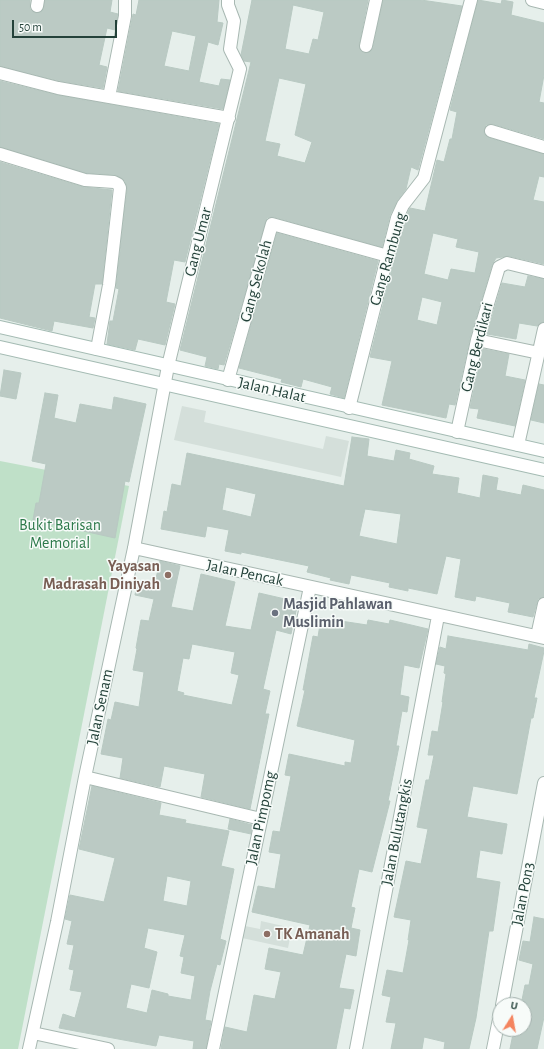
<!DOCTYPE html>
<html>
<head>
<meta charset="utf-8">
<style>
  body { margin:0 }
  #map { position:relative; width:544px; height:1049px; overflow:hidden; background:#e6efeb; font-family:"Alegreya Sans",sans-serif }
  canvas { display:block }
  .north { position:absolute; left:492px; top:997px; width:40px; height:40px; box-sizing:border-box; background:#f7fbf9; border:1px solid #a3b1ad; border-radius:50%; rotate:11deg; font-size:11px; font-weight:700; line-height:16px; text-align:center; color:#24423a }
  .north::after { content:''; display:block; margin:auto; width:14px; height:18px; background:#f4845f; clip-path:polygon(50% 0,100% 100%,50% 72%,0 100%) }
  .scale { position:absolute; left:12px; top:20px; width:105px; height:18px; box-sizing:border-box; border:2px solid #24423a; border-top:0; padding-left:5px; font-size:12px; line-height:14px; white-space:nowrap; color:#24423a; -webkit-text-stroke:3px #f7fbf9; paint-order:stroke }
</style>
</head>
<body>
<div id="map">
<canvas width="544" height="1049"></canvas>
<div class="north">U</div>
<div class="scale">50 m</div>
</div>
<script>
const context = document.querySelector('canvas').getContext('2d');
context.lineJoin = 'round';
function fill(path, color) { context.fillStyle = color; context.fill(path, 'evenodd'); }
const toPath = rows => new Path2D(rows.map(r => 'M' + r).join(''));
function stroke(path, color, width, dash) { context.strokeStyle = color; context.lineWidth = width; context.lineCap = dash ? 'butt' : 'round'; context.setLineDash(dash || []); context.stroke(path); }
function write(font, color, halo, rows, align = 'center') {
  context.font = font + ' "Alegreya Sans",sans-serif'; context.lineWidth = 3; context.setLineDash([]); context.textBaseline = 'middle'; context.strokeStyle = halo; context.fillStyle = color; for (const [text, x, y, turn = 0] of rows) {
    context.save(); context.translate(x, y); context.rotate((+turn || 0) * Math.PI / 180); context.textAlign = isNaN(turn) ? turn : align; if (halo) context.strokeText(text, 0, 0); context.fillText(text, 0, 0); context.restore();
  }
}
fill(toPath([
  [182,406,206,411,204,422,323,449,326,436,349,441,341,477,174,440],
  [261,921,292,928,288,948,242,938,245,926,260,929]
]), '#d4dfda');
fill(toPath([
  [0,461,129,486,18,1049,0,1049]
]), '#bfe0c8');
const building = toPath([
  [0,0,30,0,30,9,36,13,43,10,45,0,112,0,110,12,118,14,118,15,115,30,107,28,99,65,107,67,103,88,60,81,0,66,0,0],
  [139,0,219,0,217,22,223,23,218,45,208,42,199,82,219,86,221,79,230,80,223,109,118,91,133,14,136,15,139,0],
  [172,31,196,36,189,71,164,66,172,31],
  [252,0,368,0,359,45,361,51,365,53,371,51,373,48,383,0,421,0,462,6,418,170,411,167,406,189,397,201,390,215,382,247,274,217,267,218,224,365,219,364,218,369,205,366,207,357,180,350,251,62,244,61,241,55,252,0],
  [293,5,324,12,318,40,313,39,309,54,285,49,293,5],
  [279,78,306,84,295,135,312,142,305,163,277,156,280,144,265,141,279,78],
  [478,0,501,4,502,0,513,2,511,15,544,23,544,75,539,102,544,103,544,139,493,124,486,125,484,132,489,138,544,154,544,177,539,176,533,200,544,202,544,264,509,256,496,258,492,265,470,338,455,405,449,404,446,418,382,405,392,361,370,357,404,221,410,208,425,211,437,160,444,162,450,139,452,139,457,112,450,110,478,0],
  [433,233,458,239,456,247,479,252,475,273,451,269,448,280,424,274,433,233],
  [422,297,442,302,437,325,417,320,422,297],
  [0,81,57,95,219,124,185,262,174,260,166,302,175,304,165,345,138,339,135,350,107,344,110,321,113,321,119,289,116,288,127,189,125,181,115,175,86,173,0,147,0,81],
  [0,162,83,187,112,190,102,284,95,284,89,317,95,318,93,328,54,321,52,331,0,318,0,162],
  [277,233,378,261,344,398,330,394,332,387,303,379,301,387,281,382,282,379,239,368,277,233],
  [528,276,544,279,544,322,537,326,519,323,516,339,487,334,502,283,525,287,528,276],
  [483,349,509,354,505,376,525,380,515,426,477,418,479,409,470,408,483,349],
  [4,370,21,373,16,399,0,396,4,370],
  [539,384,544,385,544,423,531,420,539,384],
  [45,393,58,395,54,418,76,423,80,404,112,410,114,397,146,404,129,482,125,481,115,538,33,520,36,503,39,503,46,464,32,461,45,393],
  [352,437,369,439,367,456,394,461,396,450,410,453,409,459,434,466,432,474,459,478,457,493,480,498,483,475,498,478,496,490,521,495,523,485,544,490,544,597,538,599,533,617,508,612,510,603,476,596,475,601,455,597,461,559,446,556,437,594,408,588,408,591,389,587,390,583,351,575,349,584,330,580,331,578,307,572,309,566,241,552,241,554,225,551,229,530,207,526,205,537,161,529,164,511,167,512,172,484,181,486,187,453,344,486,352,437],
  [226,487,256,494,251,517,222,510,226,487],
  [365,509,401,514,397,544,359,536,365,509],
  [160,561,180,566,171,607,193,611,201,574,235,582,225,626,251,630,259,593,298,602,291,634,276,630,263,689,270,691,265,714,269,714,250,809,201,797,205,774,164,766,160,787,120,778,123,758,101,754,108,719,111,720,115,702,139,707,144,672,133,670,137,649,136,648,141,620,149,621,154,599,135,595,137,584,154,587,160,561],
  [192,644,235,652,231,673,239,675,232,705,183,695,184,693,177,691,183,658,189,659,192,644],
  [321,618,367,625,368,620,389,624,390,620,428,629,419,668,404,665,400,695,409,697,407,712,402,711,396,746,399,746,388,801,390,801,372,872,359,869,351,907,355,908,351,928,360,930,356,956,346,954,339,988,354,990,350,1009,344,1008,336,1049,221,1049,225,1027,247,1032,254,995,275,999,281,972,265,969,269,948,303,955,310,925,252,912,258,886,275,889,281,854,269,852,273,831,280,832,291,776,285,775,289,754,345,766,345,762,351,763,355,740,297,726,305,690,303,690,313,636,318,637,321,618],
  [448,636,528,650,529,644,544,648,544,651,534,698,537,698,533,718,531,718,517,794,473,786,467,817,507,824,502,854,480,850,476,878,500,882,493,931,489,931,476,1018,469,1049,444,1049,445,1042,424,1037,422,1049,391,1049,396,1023,386,1022,391,997,382,995,387,970,403,973,409,940,408,940,411,920,394,917,406,861,421,864,428,829,417,827,426,780,429,780,434,755,428,755,432,731,438,732,443,702,442,702,446,674,444,673,445,666,436,664,440,647,446,649,448,636],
  [92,786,161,803,159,815,186,820,185,823,229,831,221,866,234,869,220,939,226,941,220,965,217,964,210,991,205,1020,211,1021,206,1049,193,1049,194,1041,159,1035,156,1046,59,1028,63,1014,75,1018,82,992,70,990,74,970,69,969,74,945,67,944,72,921,65,919,70,895,104,902,115,858,79,849,92,786],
  [167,876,191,881,187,906,163,901,167,876],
  [148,928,185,935,180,956,184,957,181,973,195,976,191,1000,168,996,168,994,152,990,147,1013,126,1008,131,984,149,988,157,952,144,948,148,928],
  [230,819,252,825,251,834,228,829,230,819],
  [534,917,544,919,544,1017,537,1049,510,1049,514,1029,524,1029,524,1005,521,1005,525,985,529,985,533,964,519,960,523,941,530,942,534,917]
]);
fill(building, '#bbcac4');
stroke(building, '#b8c9c2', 1);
const minor = toPath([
  [532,0,544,3],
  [37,6,38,0],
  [366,46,376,0],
  [0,73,58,88,229,118],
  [109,97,125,16,125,0],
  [491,131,544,147],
  [0,154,85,180,114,182,118,184,120,188,109,285,97,349],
  [477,340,539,353],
  [228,380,272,224,388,256],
  [349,408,397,218,403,205,424,178,471,0],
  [457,432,477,340,499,267,507,263,544,272],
  [518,445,544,329],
  [134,548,544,638],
  [537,636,544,604],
  [85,777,261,819],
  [502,1005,544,783],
  [33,1033,108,1049],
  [29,1049,57,922,85,777,134,548,168,366,240,69,230,49,234,21,228,5,228,0],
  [213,1049,310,587],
  [356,1049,438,616],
  [493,1049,500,1014]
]);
const secondary = toPath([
  [0,327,544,451],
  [0,347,544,470]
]);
stroke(minor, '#a8b8b2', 14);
stroke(secondary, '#a4bbb3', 14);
stroke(minor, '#fff', 12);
stroke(secondary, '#fff', 12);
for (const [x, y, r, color] of [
  [168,575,4,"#8d6e63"],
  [275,613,4,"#6b7280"],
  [267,934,4,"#8d6e63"]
]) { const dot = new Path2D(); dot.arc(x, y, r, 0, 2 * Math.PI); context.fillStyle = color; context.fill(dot); stroke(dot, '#f7fbf9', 1.5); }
write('16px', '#24423a', '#f7fbf9', [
  ["Gang Umar",198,242,-76],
  ["Gang Rambung",388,259,-74],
  ["Gang Sekolah",256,281,-75],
  ["Gang Berdikari",477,347,-76],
  ["Jalan Halat",272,390,13],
  ["Jalan Pencak",245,573,12],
  ["Jalan Senam",100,707,-78],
  ["Jalan Pimpomg",261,818,-78],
  ["Jalan Bulutangkis",397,832,-79],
  ["Jalan Pon3",523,894,-79]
]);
write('16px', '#2d7a4b', '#f7fbf9', [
  ["Bukit Barisan",60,525],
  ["Memorial",60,543]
]);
write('bold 16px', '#785e54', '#f7fbf9', [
  ["Yayasan",160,566],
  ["Madrasah Diniyah",160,584],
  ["TK Amanah",275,934,"left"]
], 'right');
write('bold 16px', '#5b616d', '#f7fbf9', [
  ["Masjid Pahlawan",283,604],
  ["Muslimin",283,622]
], 'left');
</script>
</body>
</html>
